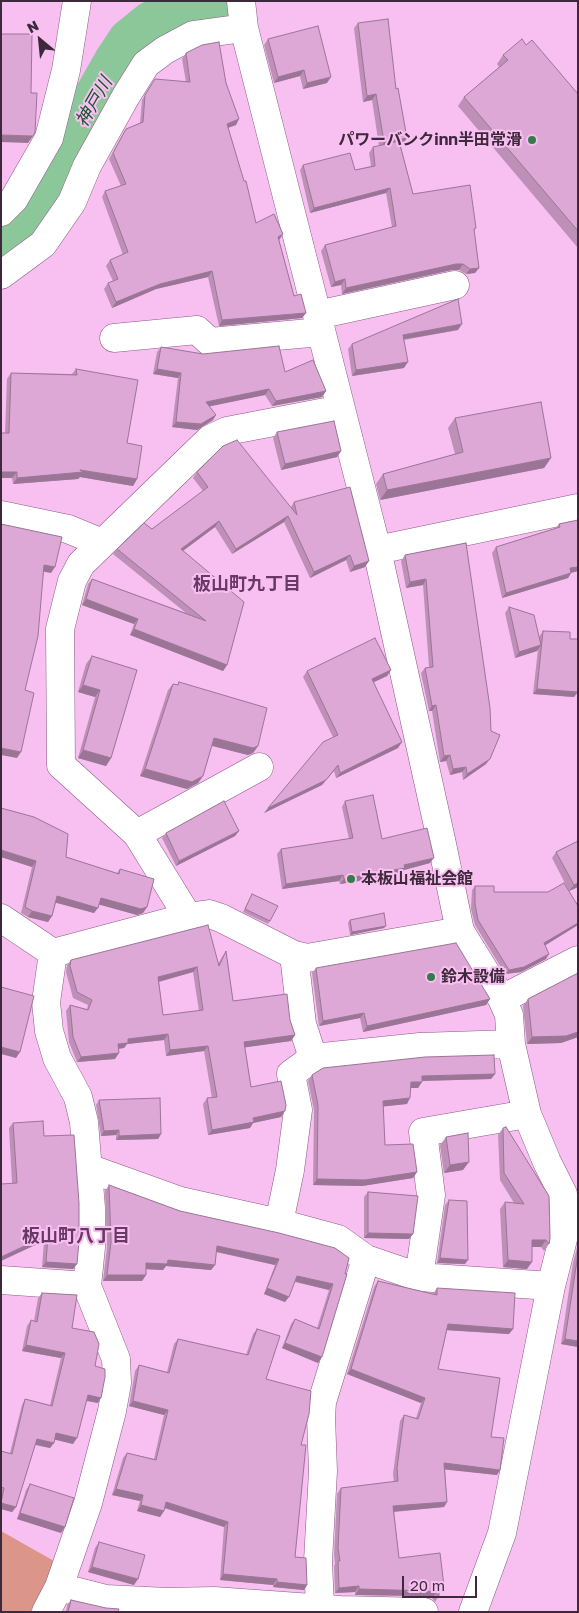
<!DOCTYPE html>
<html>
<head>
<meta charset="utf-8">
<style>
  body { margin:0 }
  #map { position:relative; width:579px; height:1613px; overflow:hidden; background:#f8bff1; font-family:"Golos Text",sans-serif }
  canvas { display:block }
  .frame { position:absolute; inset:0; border:2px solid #3e283b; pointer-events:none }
  .north { position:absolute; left:15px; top:15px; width:50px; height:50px; -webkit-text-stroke:4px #f8bff1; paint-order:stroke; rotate:332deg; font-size:14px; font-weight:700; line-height:20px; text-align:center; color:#3e283b }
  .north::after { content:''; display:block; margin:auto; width:18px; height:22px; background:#3e283b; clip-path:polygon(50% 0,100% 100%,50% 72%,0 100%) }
  .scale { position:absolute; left:402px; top:1576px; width:75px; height:22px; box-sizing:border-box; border:2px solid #3e283b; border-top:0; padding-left:6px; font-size:15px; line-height:18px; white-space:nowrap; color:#3e283b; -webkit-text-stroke:4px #f8bff1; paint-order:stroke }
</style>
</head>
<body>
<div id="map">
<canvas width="579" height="1613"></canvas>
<div class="frame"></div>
<div class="north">N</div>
<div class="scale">20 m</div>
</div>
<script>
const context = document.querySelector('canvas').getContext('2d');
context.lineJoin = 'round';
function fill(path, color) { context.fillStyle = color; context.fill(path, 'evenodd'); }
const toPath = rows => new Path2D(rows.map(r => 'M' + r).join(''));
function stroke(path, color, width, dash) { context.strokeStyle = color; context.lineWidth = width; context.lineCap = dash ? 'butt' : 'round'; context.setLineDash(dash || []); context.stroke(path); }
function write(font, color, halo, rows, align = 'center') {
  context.font = font + ' "Golos Text","Noto Sans JP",sans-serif'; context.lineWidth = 4; context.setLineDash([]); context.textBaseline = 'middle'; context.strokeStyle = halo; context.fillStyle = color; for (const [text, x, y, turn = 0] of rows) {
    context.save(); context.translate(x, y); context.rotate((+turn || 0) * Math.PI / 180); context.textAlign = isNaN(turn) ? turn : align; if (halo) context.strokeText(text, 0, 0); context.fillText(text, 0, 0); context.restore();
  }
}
fill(toPath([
  [1,1531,54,1561,56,1570,30,1612,1,1612]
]), '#dc9689');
stroke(toPath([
  [1,246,17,232,35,212,86,115,116,62,130,41,151,24,170,14,222,1]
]), '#8cc799', 45);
const minor = toPath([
  [241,1,244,28,377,550,442,844,460,931,502,999,509,1015,511,1044,527,1114,547,1162,563,1194,564,1235,551,1286,502,1533,473,1612],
  [1,212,14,199,49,138,66,70,77,1],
  [1,275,43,244,72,202,87,166,126,96,146,64,165,50,193,35,244,28],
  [317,315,455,285],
  [114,338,197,330,210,342,321,332],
  [1,515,68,529,102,543],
  [377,550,578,508],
  [137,834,259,767],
  [188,917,137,834,61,765,60,629,72,581,81,564,210,439,227,431,341,409],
  [1,918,53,953,188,917,209,914,221,918,294,955,307,958,460,931],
  [502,999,578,960],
  [313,1058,420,1047,511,1044],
  [88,1168,180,1201,279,1223,338,1239,366,1259,419,1277,551,1286],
  [279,1223,290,1170,298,1110,291,1074,313,1058,302,1024,294,955],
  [419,1277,431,1195,423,1132,527,1114],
  [1,1280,87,1286],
  [59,1587,106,1599,167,1602,214,1601,340,1610,424,1612],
  [320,1607,318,1561,323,1471,321,1417,322,1402,366,1259],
  [46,1612,59,1587,88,1503,112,1411,117,1383,116,1359,87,1286,91,1247,91,1208,84,1122,78,1097,57,1058,49,1031,46,1002,53,953]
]);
stroke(minor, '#8c5986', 29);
stroke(minor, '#fff', 28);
fill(toPath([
  [358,23,396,89,403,144,400,144,413,194,476,228,474,231,479,268,475,273,466,274,459,270,452,270,342,294,341,285,331,287,321,251,325,245,392,227,386,193,310,213,300,170,303,165,355,170,371,166,369,153,373,147,379,146,372,100,363,102,354,28],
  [268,39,327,83,303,89,300,76,274,83,264,45],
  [526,45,578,94,578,248,458,106,464,97,499,67,497,64,503,55],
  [186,53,226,83,236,125,228,128,256,223,283,234,279,240,294,296,306,313,302,318,219,326,208,277,156,289,112,308,104,289,108,283,113,281,106,266,110,260,123,255,102,197,105,191,121,186,109,159,126,129,140,123,142,100,151,85,186,82,182,59],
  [458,330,404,340,404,368,352,376,348,349,352,344],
  [161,347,285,372,326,391,322,397,272,406,265,395,209,406,213,420,197,430,172,427,178,378,153,374,157,352],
  [76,369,127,443,137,479,133,486,80,477,78,479,13,484,12,478,1,478,1,433,5,433,7,379,11,373,72,374],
  [455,418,551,458,544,468,380,500,376,484,383,474,455,454,448,428],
  [277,432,341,451,337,457,281,470,273,438],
  [197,472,291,507,294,502,365,567,350,572,346,560,310,578,284,522,232,554,215,527,183,551,227,665,223,671,130,635,134,624,82,605,88,584,92,579,186,613,113,554,117,549,152,529,203,491,193,478],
  [578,520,578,571,571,573,568,578,502,598,492,553,496,547,556,528,559,524],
  [466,543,486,764,463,780,462,772,450,775,446,761,440,762,432,711,429,711,421,673,425,668,429,667,423,585,406,588,401,561,405,555],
  [509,607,539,637,543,631,570,639,574,697,533,694,538,649,537,651,515,658,505,613],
  [92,656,137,670,111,758,106,766,78,758,95,697,78,692,86,664],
  [391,670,387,676,373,682,398,748,336,778,334,771,322,785,264,813,333,737,303,677,307,671],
  [179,682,258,746,253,753,248,755,212,746,203,776,198,783,187,789,140,776,168,690,173,684,177,685],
  [345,801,382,839,430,863,404,870,401,874,340,884,339,881,282,889,277,854,281,849,349,839,342,807],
  [239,831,235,836,176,866,162,838,166,833],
  [578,841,578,887,569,891,552,858,556,852],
  [1,857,66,857,117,873,120,869,147,907,143,913,137,915,99,904,94,913,56,902,52,916,48,922,28,917,21,913,32,867],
  [475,886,494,892,578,925,545,945,546,959,521,972,505,974,475,925,471,909,472,890],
  [252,894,270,921,268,924,243,912],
  [350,920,384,928,350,935,348,923],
  [226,951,233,1001,290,1020,295,1035,291,1041,245,1047,251,1087,281,1117,253,1123,250,1128,208,1135,203,1104,207,1098,212,1098,204,1051,166,1056,164,1040,127,1044,124,1048,119,1049,115,1059,77,1062,69,1042,66,1011,70,1005,87,1009,88,1005,73,998,66,972,67,965,71,960,218,964,222,957],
  [193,972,199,1011,163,1015,159,982],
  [316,968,490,999,486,1005,363,1032,360,1018,319,1026,312,973],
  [578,973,578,1037,561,1043,527,1044,523,1006,528,999],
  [495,1074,491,1079,422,1081,418,1088,410,1088,407,1104,383,1106,385,1145,417,1172,413,1178,362,1186,313,1185,314,1110,308,1081,312,1075],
  [99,1100,161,1134,158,1139,116,1140,116,1135,101,1136,96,1105],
  [13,1123,44,1136,77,1264,73,1269,42,1267,44,1241,12,1183,9,1128],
  [503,1128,549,1244,544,1251,541,1247,532,1247,527,1269,503,1267,500,1209,505,1202,514,1203,500,1180,498,1135],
  [446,1137,463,1170,444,1173,440,1145],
  [109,1185,180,1211,349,1258,318,1363,282,1348,291,1324,295,1319,317,1328,329,1290,295,1282,285,1302,264,1294,275,1265,216,1252,215,1265,211,1270,166,1266,163,1270,146,1269,146,1275,142,1281,103,1281,107,1247,105,1191],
  [368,1192,413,1234,409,1239,364,1238,364,1197],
  [449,1200,465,1264,437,1263,445,1205],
  [578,1244,578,1347,561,1344,573,1263],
  [378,1281,433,1294,437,1288,513,1329,509,1334,447,1330,438,1369,491,1437,497,1475,445,1469,447,1502,444,1507,394,1512,399,1558,444,1586,439,1592,439,1596,435,1602,432,1598,424,1596,355,1595,355,1592,335,1593,334,1566,335,1564,334,1554,337,1494,341,1488,394,1482,393,1474,400,1421,404,1415,416,1418,421,1403,347,1374,374,1287],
  [42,1293,72,1328,95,1366,98,1403,86,1401,73,1444,55,1439,54,1443,50,1448,35,1445,16,1507,12,1512,1,1509,1,1451,10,1453,22,1405,25,1399,50,1405,61,1358,22,1351,27,1326,31,1320,34,1321,38,1298],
  [257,1329,266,1379,301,1445,295,1557,307,1585,304,1590,273,1587,273,1585,220,1580,224,1527,164,1508,164,1511,160,1517,137,1511,140,1501,112,1495,123,1458,127,1453,154,1459,164,1415,129,1406,135,1371,139,1365,167,1372,174,1344,178,1339,246,1355,253,1334],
  [30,1484,61,1533,17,1519,26,1490],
  [99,1542,134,1585,88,1572,95,1548],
  [71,1600,118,1612,66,1612,67,1605]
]), '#be90b8');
fill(toPath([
  [304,70,300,76,274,83,278,77],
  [331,77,327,83,303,89,307,83],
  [376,94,372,100,363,102,367,96],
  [239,119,236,125,224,129,227,124],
  [1,135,33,136,28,143,1,142],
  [407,138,403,144,380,148,384,142],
  [390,188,386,193,310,213,314,208],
  [283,234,279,240,274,242,278,237],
  [456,264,463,264,459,270,452,270,342,294,346,288],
  [479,268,475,273,466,274,470,269],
  [212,271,208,277,156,289,112,308,116,302,160,284],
  [345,279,341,285,331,287,335,282],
  [306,313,302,318,219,326,222,320],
  [462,324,458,330,399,340,403,335],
  [408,362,404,368,352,376,356,370],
  [157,369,181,373,178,378,153,374],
  [269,389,265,395,202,408,206,402],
  [326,391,322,397,272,406,276,401],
  [216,415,213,420,197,430,172,427,176,422],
  [341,451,337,457,281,470,285,464],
  [551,458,544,468,380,500,387,490],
  [80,470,137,479,133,486,80,477,78,479,13,484,17,478],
  [1,472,17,472,12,478,1,478],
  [288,516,284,522,232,554,236,549],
  [219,521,215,527,177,555,181,549],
  [350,555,346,560,310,578,314,572],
  [369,561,365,567,350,572,354,566],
  [44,565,55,567,51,573,40,571],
  [578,567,578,571,566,574,570,568],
  [571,573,568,578,502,598,506,593],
  [426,579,423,585,406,588,410,582],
  [86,599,138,619,134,624,82,605],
  [134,629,227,665,223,671,130,635],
  [541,645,537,651,515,658,519,652],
  [391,670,387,676,368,685,372,679],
  [83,685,100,690,95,697,78,692],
  [537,689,578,692,574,697,533,694],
  [436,705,432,711,429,711,432,706],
  [214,738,258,746,253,753,248,755,209,745],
  [402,742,398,748,336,778,340,773],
  [1,748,21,752,17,758,1,755],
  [83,750,111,758,106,766,78,758],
  [450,755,446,761,440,762,444,756],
  [490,759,486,764,463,780,467,774],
  [338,765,322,785,264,813,268,808],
  [466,767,462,772,450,775,453,769],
  [145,769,203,776,198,783,187,789,140,776],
  [239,831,235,836,176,866,179,861],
  [1,850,36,861,32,867,1,857],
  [434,858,430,863,404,870,401,874,340,884,344,879],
  [343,875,339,881,282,889,286,884],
  [578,883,578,887,569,891,574,885],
  [57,896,98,908,94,913,53,902],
  [101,898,147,907,143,913,137,915,97,904],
  [32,911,52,916,48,922,28,917],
  [578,923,578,925,541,948,544,943],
  [386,926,384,928,350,935,352,932],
  [549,954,546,959,521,972,505,974,509,970],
  [197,967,193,972,154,983,158,977],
  [490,999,486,1005,363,1032,367,1026],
  [364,1013,360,1018,319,1026,323,1021],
  [578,1032,578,1037,561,1043,527,1044,532,1037],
  [168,1034,164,1040,127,1044,124,1048,114,1049,118,1044,128,1039],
  [295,1035,291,1041,241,1048,244,1042],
  [208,1046,204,1051,166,1056,170,1050],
  [1,1047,20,1052,16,1058,1,1054],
  [119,1053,115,1059,77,1062,81,1057],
  [495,1074,491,1079,418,1081,422,1076],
  [411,1082,422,1082,418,1088,407,1088],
  [410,1098,407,1104,379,1107,383,1101],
  [285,1111,281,1117,253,1123,250,1128,208,1135,212,1130,253,1118],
  [119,1130,116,1135,101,1136,104,1131],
  [161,1134,158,1139,116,1140,119,1136],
  [469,1162,463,1170,444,1173,450,1165],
  [417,1172,413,1178,362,1186,313,1185,317,1179],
  [368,1233,413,1234,409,1239,364,1238],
  [48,1235,44,1241,1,1261,1,1257],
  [532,1240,546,1240,541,1247,527,1247],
  [217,1246,279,1259,275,1265,213,1251],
  [440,1258,468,1260,465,1264,437,1263],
  [168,1260,215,1265,211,1270,166,1266,163,1270,142,1269,146,1263],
  [508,1260,532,1262,527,1269,503,1267],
  [46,1262,77,1264,73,1269,42,1267],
  [107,1275,146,1275,142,1281,103,1281],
  [297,1276,333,1284,329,1290,293,1281],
  [267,1288,289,1297,285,1302,264,1294],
  [448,1324,513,1329,509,1334,444,1330],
  [565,1339,578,1341,578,1347,561,1344],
  [285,1343,322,1357,318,1363,282,1348],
  [26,1345,65,1353,61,1358,22,1351],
  [351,1369,425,1398,421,1403,347,1374],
  [88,1395,101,1398,98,1403,84,1400],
  [133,1401,168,1410,164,1415,129,1406],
  [56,1433,77,1438,73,1444,52,1439],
  [37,1439,54,1443,50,1448,33,1444],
  [444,1463,500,1470,497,1475,440,1469],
  [116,1489,143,1495,140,1501,112,1495],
  [166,1502,228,1522,224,1527,162,1507],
  [447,1502,444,1507,389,1512,393,1506],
  [1,1503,16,1507,12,1512,1,1509],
  [141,1505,164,1511,160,1517,137,1511],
  [20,1513,65,1527,61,1533,17,1519],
  [92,1567,138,1579,134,1585,88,1572],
  [223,1574,277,1579,273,1585,220,1580],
  [277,1582,307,1585,304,1590,273,1587],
  [359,1586,355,1592,335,1593,339,1588],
  [444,1586,440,1592,435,1593,439,1587],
  [359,1589,428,1591,436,1593,432,1598,424,1596,355,1595]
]), '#9b7596');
const building = toPath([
  [388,19,396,89,398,88,407,138,384,142,376,94,367,96,358,23,388,19],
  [318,26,331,77,307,83,304,70,278,77,268,39,318,26],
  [1,34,32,34,31,93,37,93,35,132,33,136,1,135,1,34],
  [522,39,526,45,532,40,578,94,578,231,464,97,508,60,503,55,522,39],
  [219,42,226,83,239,119,227,124,244,181,246,181,256,223,274,214,283,234,278,237,294,296,301,294,306,313,222,320,212,271,160,284,116,302,108,283,118,279,110,260,128,252,105,191,126,184,113,153,126,129,143,122,145,95,155,79,190,82,186,53,202,45,219,42],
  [399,141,413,194,470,185,476,228,474,229,479,268,470,269,463,264,456,264,346,288,345,279,335,282,325,245,396,226,390,188,314,208,303,165,350,153,355,170,375,166,373,147,399,141],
  [458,299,462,324,403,335,408,362,356,370,352,344,458,299],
  [279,346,285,372,313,360,326,391,276,401,269,389,206,402,216,415,201,424,176,422,181,373,157,369,161,347,203,354,279,346],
  [76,369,138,380,127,443,142,446,137,479,80,470,83,472,17,478,17,472,1,472,1,433,9,433,11,373,77,375,76,369],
  [541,402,551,458,387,490,383,474,463,452,455,418,541,402],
  [334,421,341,451,285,464,277,432,334,421],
  [237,440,297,515,294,502,350,487,369,561,354,566,350,555,314,572,288,516,236,549,219,521,181,549,244,602,227,665,134,629,138,619,86,599,92,579,206,621,117,549,144,523,152,529,208,487,197,472,223,446,237,440],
  [578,520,578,567,570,568,571,573,506,593,496,547,560,527,559,524,578,520],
  [1,524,62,537,55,567,44,565,38,636,25,690,34,693,21,752,1,748,1,524],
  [466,543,490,708,491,731,500,735,490,759,467,774,466,767,453,769,450,755,444,756,436,705,432,706,425,668,433,667,426,579,410,582,405,555,466,543],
  [509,607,534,615,541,645,519,652,509,607],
  [543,631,570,632,570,639,578,639,578,692,537,689,543,631],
  [375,638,391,670,372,679,402,742,340,773,338,765,326,780,268,808,323,742,338,735,307,671,375,638],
  [92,656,137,670,111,758,83,750,100,690,83,685,92,656],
  [179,682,267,708,258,746,253,748,214,738,203,776,192,782,145,769,173,684,178,685,179,682],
  [373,795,382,839,427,828,434,858,404,865,405,868,344,879,343,875,286,884,281,849,353,838,345,801,373,795],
  [224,801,239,831,179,861,166,833,224,801],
  [1,808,34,817,68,834,66,857,119,874,120,869,154,879,147,907,141,909,101,898,98,908,57,896,52,916,32,911,25,907,36,861,1,850,1,808],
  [578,841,578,883,574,885,556,852,578,841],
  [564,883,578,906,578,923,544,943,549,954,524,967,509,970,478,920,475,904,475,886,494,886,494,892,548,892,564,883],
  [252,894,278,906,270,921,245,909,252,894],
  [384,913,386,926,352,932,350,920,384,913],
  [208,925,219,966,226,951,233,1001,287,994,290,1020,295,1035,244,1042,251,1087,281,1081,286,1105,285,1111,253,1118,254,1122,212,1130,207,1098,217,1097,208,1046,170,1050,168,1034,128,1039,128,1043,118,1044,119,1053,81,1057,73,1037,70,1005,88,1010,92,1000,77,992,70,966,71,960,208,925],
  [197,967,203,1010,163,1015,158,977,197,967],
  [456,943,490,999,367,1026,364,1013,323,1021,316,968,456,943],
  [578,973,578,1032,566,1036,532,1037,528,999,578,973],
  [1,987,34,996,20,1052,1,1047,1,987],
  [494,1055,495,1074,422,1076,422,1082,411,1082,410,1098,383,1101,385,1145,413,1144,417,1172,365,1180,317,1179,318,1105,312,1075,323,1068,425,1057,494,1055],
  [160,1098,161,1134,119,1136,119,1130,104,1131,99,1100,160,1098],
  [43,1121,44,1136,74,1135,79,1203,79,1241,77,1264,46,1262,48,1235,1,1257,1,1184,17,1183,13,1123,43,1121],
  [506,1127,549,1196,550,1238,549,1244,546,1240,532,1240,532,1262,508,1260,505,1202,524,1204,504,1173,503,1128,506,1127],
  [468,1133,469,1162,450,1165,446,1137,468,1133],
  [109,1185,180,1211,279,1233,335,1248,349,1258,345,1274,347,1274,322,1357,285,1343,295,1319,319,1329,333,1284,297,1276,289,1297,267,1288,279,1259,217,1246,215,1265,168,1260,167,1264,146,1263,146,1275,107,1275,111,1242,109,1185],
  [368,1192,418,1196,413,1234,368,1233,368,1192],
  [449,1200,467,1201,468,1260,440,1258,449,1200],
  [578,1254,578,1341,565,1339,578,1254],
  [378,1281,437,1295,437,1288,515,1293,513,1329,448,1324,438,1369,500,1378,491,1437,504,1438,500,1470,444,1463,447,1502,393,1506,399,1558,440,1553,444,1586,439,1587,439,1596,436,1593,428,1591,359,1589,359,1586,339,1588,338,1561,340,1561,338,1548,341,1488,398,1481,397,1468,404,1415,418,1419,425,1398,351,1369,378,1281],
  [42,1293,77,1295,72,1328,94,1332,99,1344,95,1366,105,1369,105,1377,101,1398,88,1395,77,1438,56,1433,54,1443,37,1439,16,1507,1,1503,4,1488,1,1487,1,1451,12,1454,25,1399,52,1406,65,1353,26,1345,31,1320,37,1322,42,1293],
  [257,1329,280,1336,266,1379,311,1391,309,1414,301,1445,306,1445,295,1557,306,1558,307,1585,277,1582,277,1579,223,1574,228,1522,166,1502,164,1511,141,1505,143,1495,116,1489,127,1453,156,1460,168,1410,133,1401,139,1365,169,1373,178,1339,248,1355,257,1329],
  [30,1484,74,1498,65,1527,20,1513,30,1484],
  [99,1542,145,1555,138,1579,92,1567,99,1542],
  [71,1600,106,1608,119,1609,118,1612,68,1612,71,1600]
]);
fill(building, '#dda7d6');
stroke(building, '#9b7596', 1);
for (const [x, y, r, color] of [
  [532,140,5,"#337c49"],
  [351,879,5,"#337c49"],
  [431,977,5,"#337c49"]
]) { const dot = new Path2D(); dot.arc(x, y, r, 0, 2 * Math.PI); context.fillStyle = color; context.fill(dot); stroke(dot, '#f8bff1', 2); }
write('bold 16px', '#3e283b', '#f8bff1', [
  ["パワーバンクinn半田常滑",522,140,"right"],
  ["本板山福祉会館",361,879],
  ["鈴木設備",441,977]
], 'left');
write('italic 18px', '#13542a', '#f8bff1', [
  ["神戸川",94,102,-60]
]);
write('bold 18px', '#693965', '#f8bff1', [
  ["板山町九丁目",247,584],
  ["板山町八丁目",76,1236]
]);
</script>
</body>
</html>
